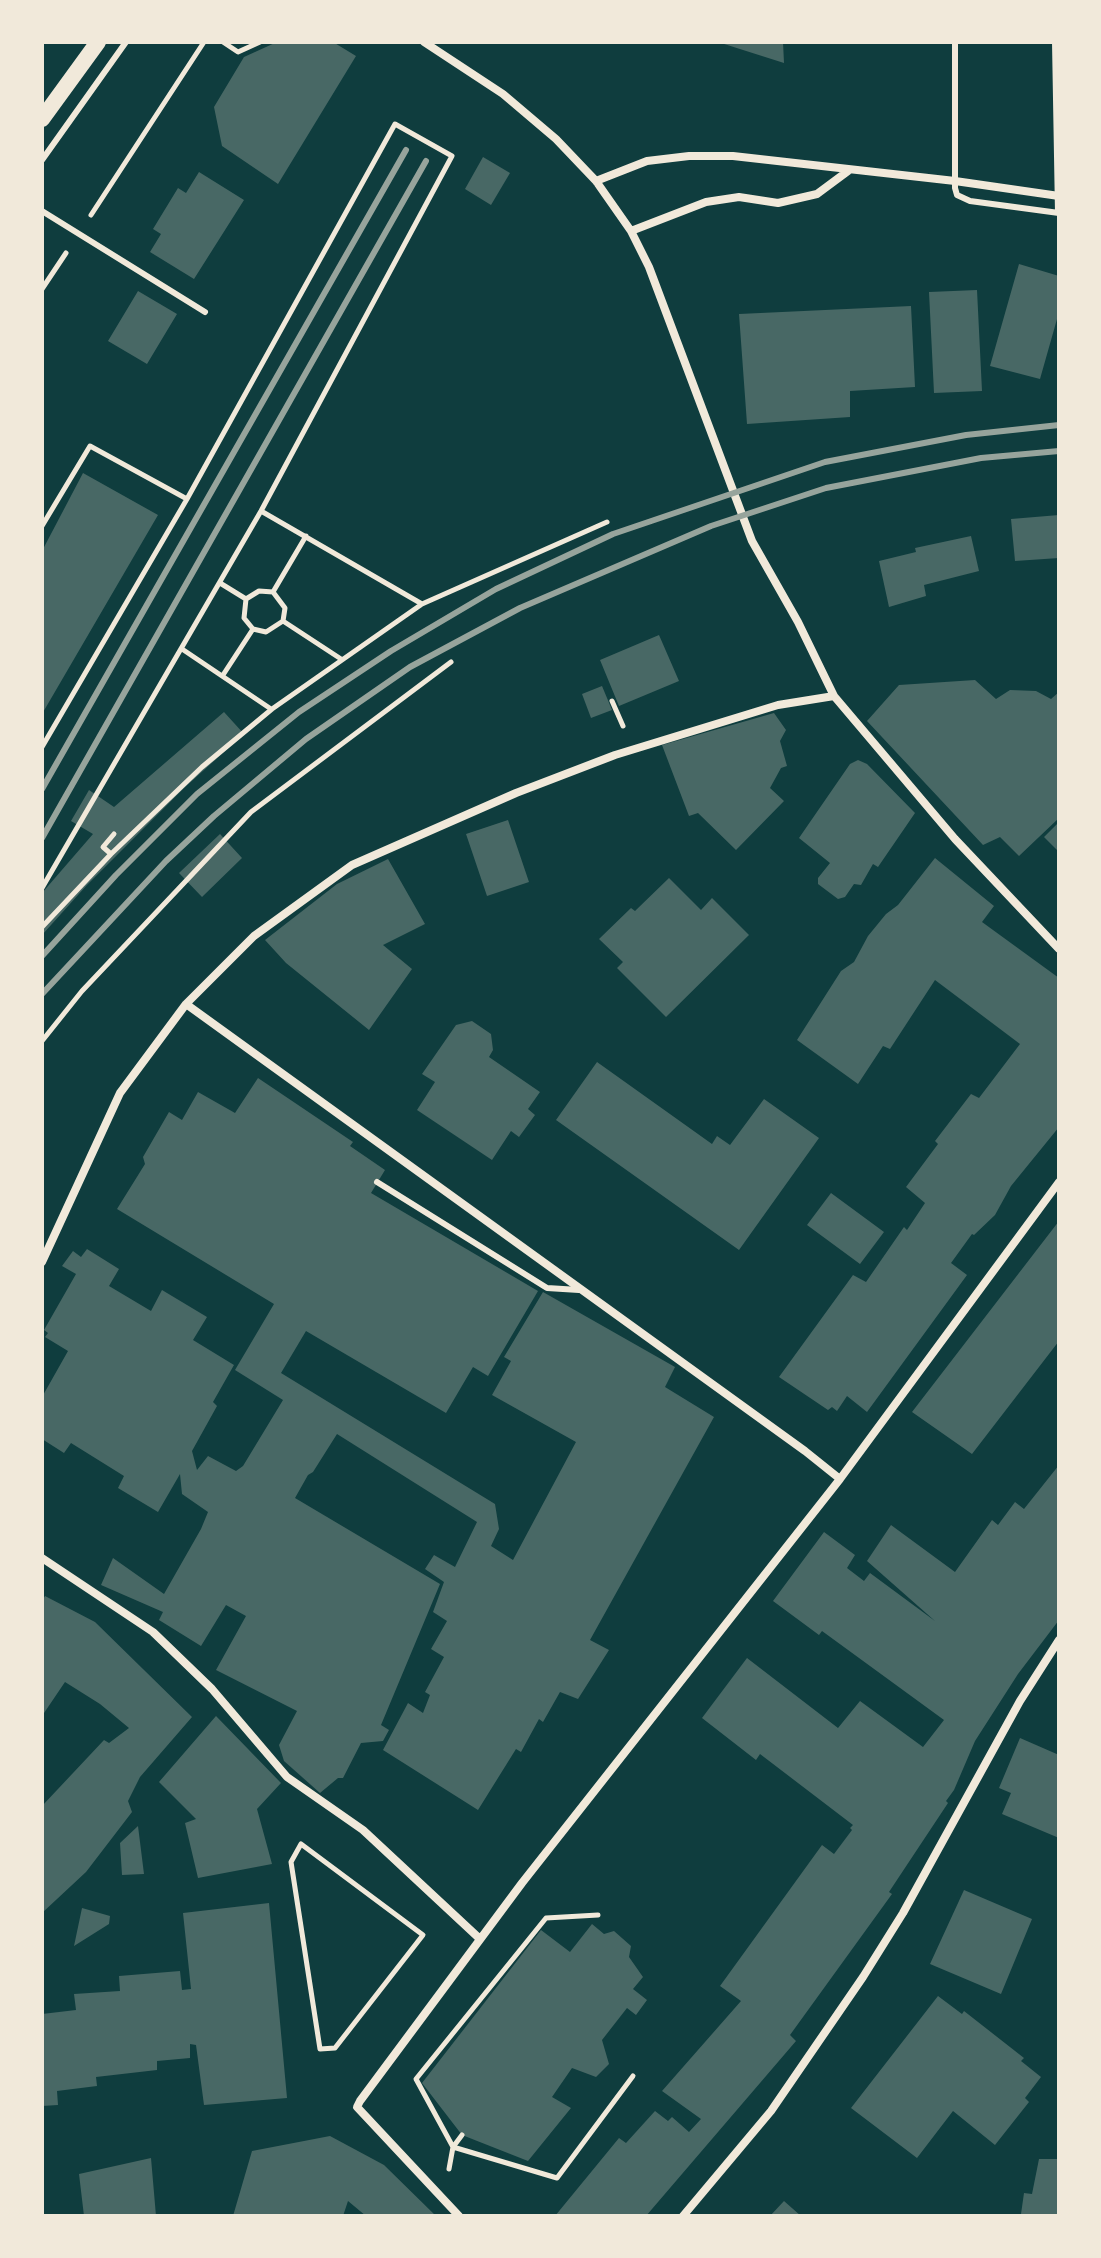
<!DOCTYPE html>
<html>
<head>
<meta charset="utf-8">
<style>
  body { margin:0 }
  #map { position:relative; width:1101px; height:2258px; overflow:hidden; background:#0f3d3e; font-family:"Roboto Condensed",sans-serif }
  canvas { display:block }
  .frame { position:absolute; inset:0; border:44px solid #f1e9da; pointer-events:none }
</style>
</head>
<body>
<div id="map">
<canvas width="1101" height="2258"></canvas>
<div class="frame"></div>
</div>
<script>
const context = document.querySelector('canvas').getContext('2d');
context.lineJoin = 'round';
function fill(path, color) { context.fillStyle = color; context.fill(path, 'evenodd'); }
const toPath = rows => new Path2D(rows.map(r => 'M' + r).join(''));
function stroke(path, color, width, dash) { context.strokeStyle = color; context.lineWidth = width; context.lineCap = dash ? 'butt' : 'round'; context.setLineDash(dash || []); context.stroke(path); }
fill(toPath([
  [277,42,333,42,356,56,278,184,222,146,214,107,244,57],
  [721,42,783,42,784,63,721,43],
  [483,157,510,173,491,205,465,189],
  [199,172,244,200,194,279,150,252,161,234,153,229,178,188,186,193],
  [1019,264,1059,276,1059,312,1040,379,990,366],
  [977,290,982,391,934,393,929,292],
  [138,291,177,314,147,364,108,341],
  [911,306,915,387,850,391,850,417,747,424,739,314],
  [83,473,158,515,42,714,42,551],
  [1059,515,1059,558,1015,561,1011,519],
  [971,536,979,571,924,585,926,596,889,607,879,561,916,552,915,548],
  [659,635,679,681,619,706,600,660],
  [975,680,996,699,1010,690,1036,691,1051,699,1059,692,1059,818,1019,856,1000,837,983,845,867,721,899,685],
  [602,686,612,710,591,718,582,694],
  [224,712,244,734,184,788,87,885,42,935,42,893,93,834,71,821,89,790,114,807],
  [774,713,786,730,780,741,787,766,781,768,770,788,784,801,736,850,698,813,689,816,662,745],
  [858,760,867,764,915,813,878,867,873,864,861,885,854,884,845,897,838,899,818,884,818,878,830,863,799,838,850,764],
  [508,820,529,882,487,896,466,834],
  [1059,822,1059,852,1044,837],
  [220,834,242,858,202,897,179,873],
  [935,858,994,906,982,922,1059,978,1059,1127,1011,1186,995,1215,974,1235,972,1234,951,1263,967,1275,867,1412,847,1396,837,1411,832,1407,828,1410,779,1377,853,1275,866,1282,904,1227,907,1230,925,1203,906,1187,938,1144,935,1141,971,1094,979,1098,1020,1044,935,980,890,1049,883,1046,858,1084,797,1040,841,971,854,962,868,936,886,914,898,905],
  [388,859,425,924,383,945,412,969,369,1030,286,963,265,940,337,884],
  [669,878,701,910,712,898,749,935,666,1017,617,968,623,962,599,939,631,908,635,911],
  [472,1021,491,1034,493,1050,489,1057,540,1092,528,1109,535,1115,519,1137,511,1131,492,1160,417,1110,435,1082,422,1074,456,1025],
  [597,1062,712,1144,717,1136,730,1145,764,1099,819,1138,739,1250,556,1120],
  [258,1078,353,1142,350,1146,385,1170,371,1193,538,1291,488,1376,473,1367,446,1413,306,1331,281,1373,495,1504,499,1529,491,1546,513,1560,576,1442,492,1395,511,1361,504,1357,543,1292,675,1367,665,1387,714,1417,590,1640,609,1650,578,1699,560,1692,543,1722,539,1719,521,1752,516,1749,478,1810,383,1750,408,1703,423,1713,430,1695,425,1692,444,1657,431,1649,447,1621,433,1612,444,1582,425,1569,434,1555,455,1567,477,1522,337,1434,313,1472,308,1475,295,1498,440,1584,381,1725,389,1730,383,1741,361,1743,343,1778,338,1778,320,1793,284,1761,279,1745,297,1711,216,1670,246,1616,226,1605,201,1646,159,1620,163,1612,101,1585,113,1558,164,1594,201,1529,208,1512,182,1494,180,1474,158,1512,118,1488,124,1476,71,1443,64,1453,42,1439,42,1397,68,1351,45,1337,48,1333,44,1330,76,1274,62,1266,73,1251,81,1257,87,1249,119,1269,109,1286,151,1311,162,1290,207,1317,193,1340,234,1365,213,1402,217,1406,192,1451,197,1470,208,1456,236,1471,243,1466,283,1400,235,1370,274,1304,117,1209,145,1164,143,1157,169,1112,182,1120,198,1092,235,1113],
  [831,1193,884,1232,860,1264,807,1225],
  [1059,1221,1059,1341,972,1454,912,1412],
  [1059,1465,1059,1620,1018,1674,975,1741,954,1790,946,1801,948,1803,889,1892,892,1894,790,2035,796,2041,646,2216,555,2216,619,2138,626,2143,655,2111,668,2121,672,2117,689,2132,701,2119,662,2091,741,2001,720,1986,822,1845,834,1854,852,1830,850,1828,853,1825,760,1754,756,1760,702,1718,747,1658,838,1728,860,1701,923,1747,944,1720,822,1631,819,1635,773,1601,824,1532,855,1555,847,1568,864,1581,870,1573,935,1621,867,1561,891,1525,955,1572,992,1520,998,1525,1015,1502,1024,1509],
  [45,1596,95,1622,192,1717,140,1777,128,1801,132,1812,86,1872,42,1913,42,1806,104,1740,109,1743,129,1728,100,1704,65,1682,42,1716,42,1601],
  [216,1716,281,1783,257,1809,272,1864,198,1878,185,1823,196,1819,159,1782],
  [1020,1738,1059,1755,1059,1838,1002,1814,1011,1793,999,1788],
  [138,1826,144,1874,122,1875,120,1843],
  [964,1890,1032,1919,1001,1994,930,1964],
  [269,1903,287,2098,204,2105,196,2045,190,2044,190,2058,157,2061,157,2070,96,2077,97,2086,57,2091,58,2105,42,2106,42,2014,76,2010,74,1994,120,1991,119,1976,180,1971,182,1990,191,1989,183,1913],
  [82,1908,110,1916,109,1924,74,1946],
  [592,1924,604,1934,614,1931,631,1946,629,1957,643,1977,633,1989,647,2000,636,2015,627,2008,602,2040,609,2064,596,2077,572,2068,552,2097,571,2108,528,2161,462,2135,422,2083,541,1930,570,1952],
  [938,1996,962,2014,964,2011,1024,2058,1021,2061,1041,2077,1025,2098,1029,2102,995,2145,953,2111,917,2158,851,2108],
  [330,2136,384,2165,436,2216,366,2216,348,2201,343,2216,233,2216,252,2151],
  [151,2158,156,2216,84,2216,79,2174],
  [1039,2159,1059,2159,1059,2216,1021,2214,1024,2193,1032,2194],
  [784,2201,801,2216,770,2216]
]), '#486865');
stroke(toPath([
  [223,42,238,52,260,42],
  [91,215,204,42],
  [42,289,66,253],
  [261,511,422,604],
  [42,526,90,446,187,499],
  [220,583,246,599],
  [273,592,306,536],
  [283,621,266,632,253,629,244,618,246,599,259,591,273,592,285,608,283,621,341,659],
  [182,649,271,709],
  [223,675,253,629],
  [612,701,623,726],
  [42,747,187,499,395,124,452,156,261,511,42,888],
  [111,854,103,847,114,834],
  [42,927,111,854,202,767,272,709,422,604,607,522],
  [42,1041,82,991,251,812,451,662],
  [301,1844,423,1935,335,2048,320,2049,291,1862,301,1844],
  [598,1915,546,1918,416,2079,453,2147,557,2178,633,2076],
  [449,2169,453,2147,462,2135]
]), '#f1e9da', 5);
stroke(toPath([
  [955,42,955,188,957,195,970,201,1059,213],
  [1055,42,1058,213],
  [42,160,126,42],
  [42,211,205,312],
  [377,1182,547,1288,579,1290]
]), '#f1e9da', 6);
stroke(toPath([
  [424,42,503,94,556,139,596,181,631,231,649,267,752,541,798,622,834,696,955,839,1059,949],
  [596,181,647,161,689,156,733,156,955,181,1059,196],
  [631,231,706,202,739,197,778,203,817,194,848,171],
  [186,1004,805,1451,840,1479],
  [42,1262,120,1093,186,1004,254,936,352,865,516,793,615,755,778,705,834,696],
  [42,1558,153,1632,212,1689,287,1777,363,1830,480,1939],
  [459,2216,357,2107,360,2101,522,1883,840,1479,1059,1182],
  [683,2216,771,2111,863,1977,903,1913,1020,1701,1059,1640]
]), '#f1e9da', 8);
stroke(toPath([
  [42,119,98,42]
]), '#f1e9da', 16);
stroke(toPath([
  [42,789,406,150],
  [42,838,426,161],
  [42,956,116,875,197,794,299,712,391,651,496,589,613,534,825,462,966,435,1059,425],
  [42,994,166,861,214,816,306,739,410,667,520,608,711,526,826,488,981,458,1059,451]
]), '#97a49c', 6);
</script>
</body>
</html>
